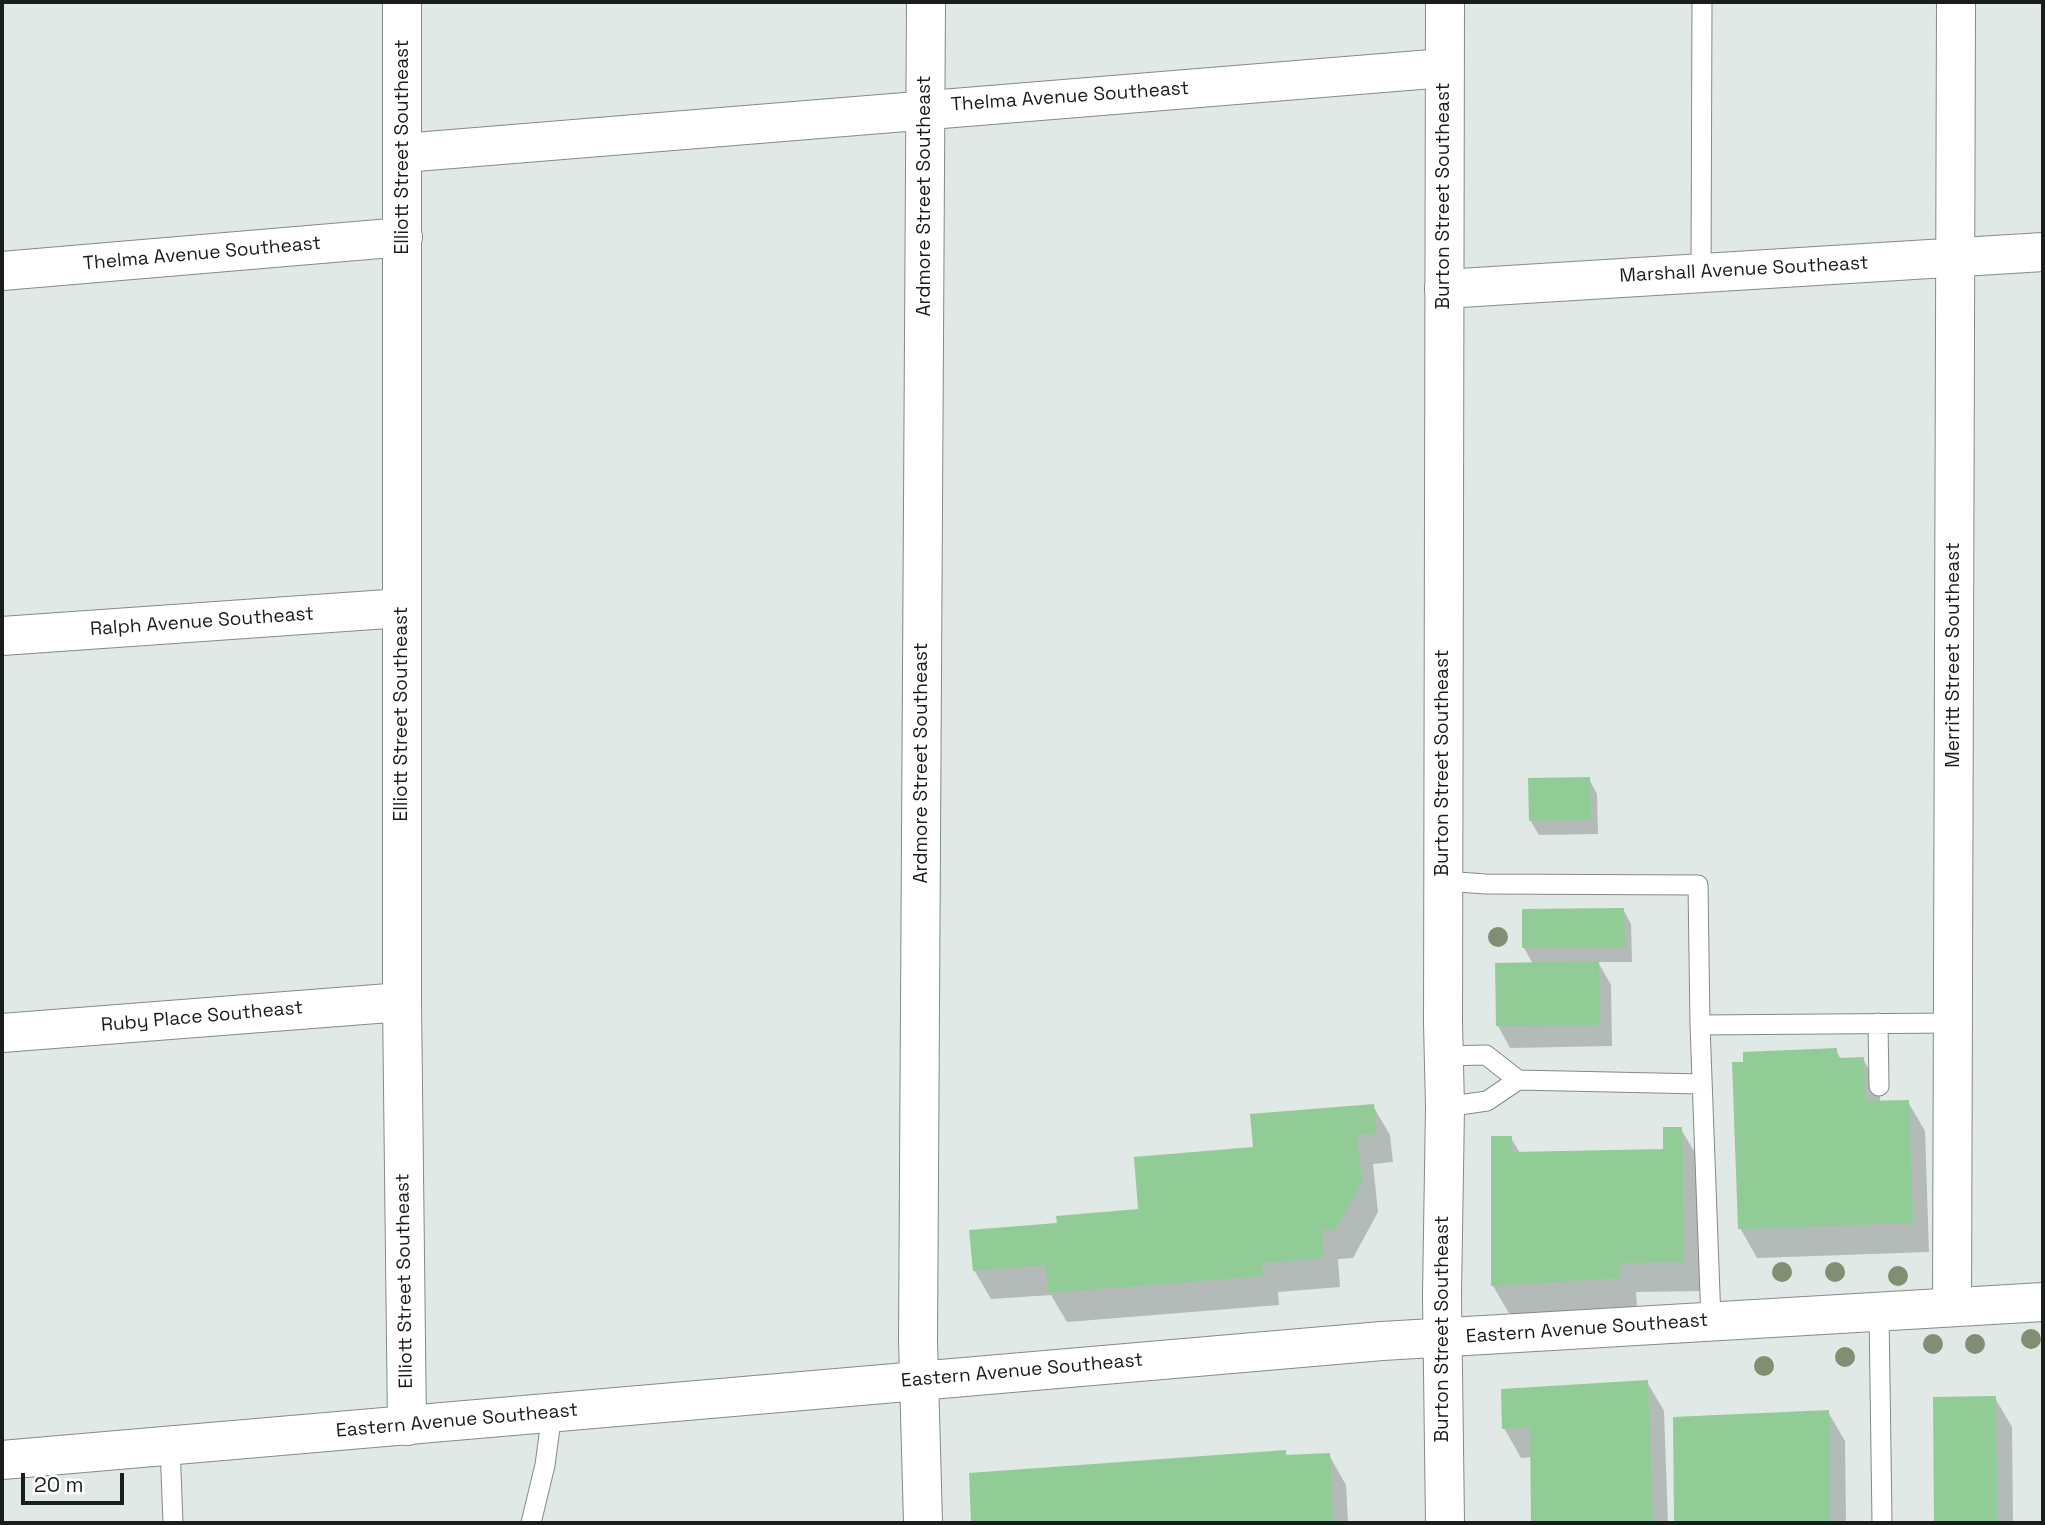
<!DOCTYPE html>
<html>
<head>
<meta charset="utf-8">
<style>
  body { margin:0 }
  #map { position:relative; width:2045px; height:1525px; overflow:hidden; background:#e0e9e5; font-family:"Space Grotesk",sans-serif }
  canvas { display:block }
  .frame { position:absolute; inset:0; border:4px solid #191d1b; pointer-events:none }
  .scale { position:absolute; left:21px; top:1473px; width:103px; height:32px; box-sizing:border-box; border:4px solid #191d1b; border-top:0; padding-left:9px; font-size:21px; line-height:24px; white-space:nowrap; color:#191d1b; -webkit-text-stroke:5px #fff; paint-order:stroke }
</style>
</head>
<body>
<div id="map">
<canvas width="2045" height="1525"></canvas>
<div class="frame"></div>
<div class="scale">20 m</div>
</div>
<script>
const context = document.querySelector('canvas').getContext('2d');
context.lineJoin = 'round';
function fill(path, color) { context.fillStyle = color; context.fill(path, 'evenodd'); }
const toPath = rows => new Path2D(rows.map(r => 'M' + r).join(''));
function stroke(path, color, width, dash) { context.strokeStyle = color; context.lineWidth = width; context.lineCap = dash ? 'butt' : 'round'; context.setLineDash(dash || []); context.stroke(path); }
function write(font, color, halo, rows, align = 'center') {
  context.font = font + ' "Space Grotesk",sans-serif'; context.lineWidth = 7; context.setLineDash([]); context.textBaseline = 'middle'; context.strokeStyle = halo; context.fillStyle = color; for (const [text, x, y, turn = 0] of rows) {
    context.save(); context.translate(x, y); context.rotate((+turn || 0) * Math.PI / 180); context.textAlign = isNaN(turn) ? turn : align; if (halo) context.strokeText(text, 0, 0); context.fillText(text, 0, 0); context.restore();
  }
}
fill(toPath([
  [1589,779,1597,794,1598,834,1539,835,1530,820],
  [1623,909,1631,924,1632,962,1598,962,1611,985,1612,1046,1510,1048,1498,1026,1533,964,1524,948],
  [1836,1050,1841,1060,1863,1059,1880,1089,1880,1102,1908,1102,1925,1131,1929,1252,1757,1258,1740,1228],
  [1373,1106,1390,1135,1393,1162,1373,1164,1378,1212,1353,1258,1338,1259,1340,1287,1278,1292,1279,1305,1067,1322,1051,1295,991,1299,974,1270,1059,1225,1140,1211,1255,1149],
  [1681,1129,1698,1158,1700,1291,1636,1292,1637,1307,1510,1315,1493,1286,1511,1138,1520,1153,1665,1151],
  [1647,1382,1664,1411,1668,1523,1533,1523,1532,1457,1521,1458,1504,1428],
  [1935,1398,1995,1398,2012,1427,2013,1523,1936,1523],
  [1828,1412,1845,1441,1846,1523,1675,1523,1675,1419],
  [1285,1452,1288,1457,1329,1455,1346,1485,1348,1523,973,1523,971,1474]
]), '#0003');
fill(toPath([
  [1590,777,1591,820,1529,821,1528,778],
  [1624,908,1625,948,1522,948,1522,909],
  [1599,961,1600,1025,1496,1026,1495,963],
  [1837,1048,1837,1058,1864,1057,1865,1101,1909,1100,1913,1223,1738,1229,1732,1062,1743,1062,1743,1052],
  [1374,1104,1377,1133,1357,1135,1362,1182,1336,1229,1322,1230,1324,1258,1262,1263,1264,1276,1048,1293,1046,1265,973,1271,969,1230,1057,1223,1056,1216,1138,1209,1134,1157,1253,1147,1250,1114],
  [1663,1127,1682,1127,1684,1262,1620,1263,1621,1278,1491,1286,1491,1136,1512,1136,1512,1152,1663,1149],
  [1648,1380,1653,1521,1531,1523,1530,1427,1502,1429,1501,1389],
  [1996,1396,1997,1523,1934,1523,1933,1397],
  [1829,1410,1830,1523,1674,1523,1673,1417],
  [1286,1450,1286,1455,1330,1453,1333,1523,971,1523,969,1473]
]), '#91cc97');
const service = toPath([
  [1701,273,1702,2],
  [1443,881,1486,884,1698,885,1700,1025,1711,1321],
  [1878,1023,1879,1086],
  [1700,1025,1953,1023],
  [1443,1056,1486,1055,1518,1080],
  [1445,1107,1487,1101,1518,1080,1702,1084],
  [1879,1311,1882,1523],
  [170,1446,173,1523],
  [531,1523,545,1465,552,1413]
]);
const minor = toPath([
  [402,2,402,1002,407,1426],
  [403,153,1444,68],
  [2,271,403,237],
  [1444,289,2043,252],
  [2,636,402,608],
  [2,1033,402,1002],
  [1952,1307,1956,2],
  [923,1523,918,1340,926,2]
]);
const secondary = toPath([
  [2,1460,1382,1341,2043,1302],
  [1445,1523,1442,1295,1445,1107,1443,1023,1445,2]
]);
stroke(service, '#838b88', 21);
stroke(minor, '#838b88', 40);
stroke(secondary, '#838b88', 40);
stroke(service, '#fff', 19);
stroke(minor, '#fff', 38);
stroke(secondary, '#fff', 38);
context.fillStyle = '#818e71';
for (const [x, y] of [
  [1498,937],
  [1782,1272],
  [1835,1272],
  [1898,1276],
  [2031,1339],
  [1933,1344],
  [1975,1344],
  [1845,1357],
  [1764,1366]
]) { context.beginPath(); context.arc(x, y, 10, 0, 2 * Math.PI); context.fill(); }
write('19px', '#191d1b', '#fff', [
  ["Thelma Avenue Southeast",1070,97,-4],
  ["Elliott Street Southeast",403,147,-90],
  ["Ardmore Street Southeast",925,196,-90],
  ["Burton Street Southeast",1444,196,-90],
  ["Thelma Avenue Southeast",202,254,-5],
  ["Marshall Avenue Southeast",1744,270,-3],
  ["Ralph Avenue Southeast",202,622,-4],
  ["Merritt Street Southeast",1954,655,-90],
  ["Elliott Street Southeast",402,714,-90],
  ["Ardmore Street Southeast",922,763,-90],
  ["Burton Street Southeast",1443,763,-90],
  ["Ruby Place Southeast",202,1017,-5],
  ["Elliott Street Southeast",405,1281,-91],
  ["Burton Street Southeast",1443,1329,-90],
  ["Eastern Avenue Southeast",1587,1329,-4],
  ["Eastern Avenue Southeast",1022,1371,-5],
  ["Eastern Avenue Southeast",457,1421,-5]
]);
</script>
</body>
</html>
